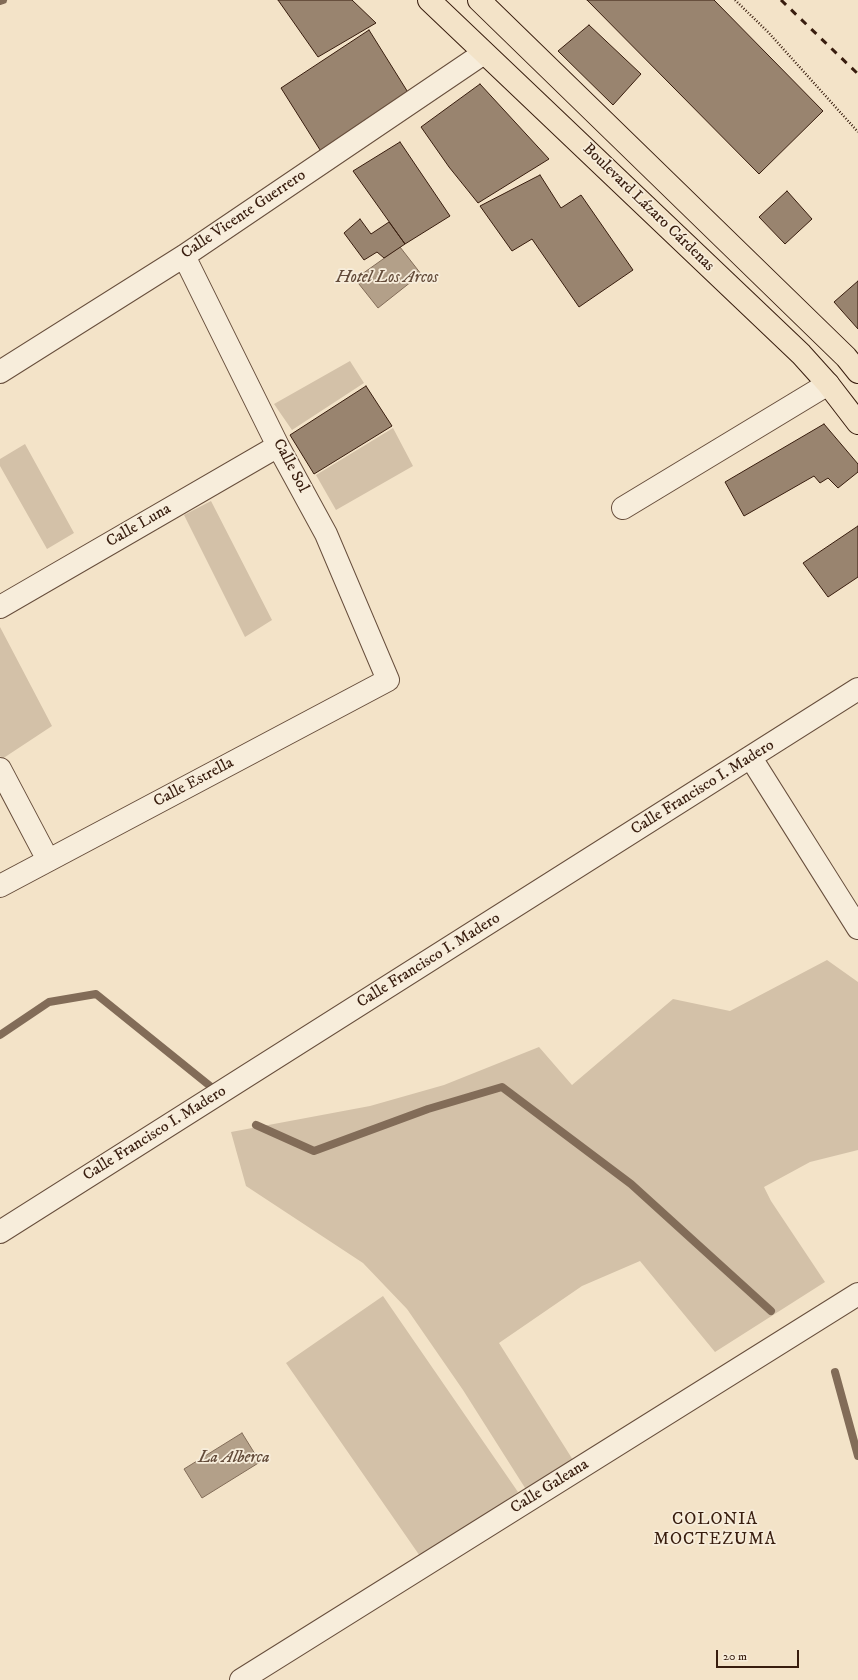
<!DOCTYPE html>
<html>
<head>
<meta charset="utf-8">
<style>
  body { margin:0 }
  #map { position:relative; width:858px; height:1680px; overflow:hidden; background:#f3e3c8; font-family:"IM FELL DW Pica",serif }
  canvas { display:block }
  .scale { position:absolute; left:716px; top:1650px; width:83px; height:18px; box-sizing:border-box; border:2px solid #381d0e; border-top:0; padding-left:5px; font-size:12px; line-height:14px; white-space:nowrap; color:#381d0e; -webkit-text-stroke:3px #f7eddb; paint-order:stroke }
</style>
</head>
<body>
<div id="map">
<canvas width="858" height="1680"></canvas>
<div class="scale">20 m</div>
</div>
<script>
const context = document.querySelector('canvas').getContext('2d');
context.lineJoin = 'round';
function fill(path, color) { context.fillStyle = color; context.fill(path, 'evenodd'); }
const toPath = rows => new Path2D(rows.map(r => 'M' + r).join(''));
function stroke(path, color, width, dash) { context.strokeStyle = color; context.lineWidth = width; context.lineCap = dash ? 'butt' : 'round'; context.setLineDash(dash || []); context.stroke(path); }
function write(font, color, halo, rows, align = 'center') {
  context.font = font + ' "IM FELL DW Pica",serif'; context.lineWidth = 3.5; context.setLineDash([]); context.textBaseline = 'middle'; context.strokeStyle = halo; context.fillStyle = color; for (const [text, x, y, turn = 0] of rows) {
    context.save(); context.translate(x, y); context.rotate((+turn || 0) * Math.PI / 180); context.textAlign = isNaN(turn) ? turn : align; if (halo) context.strokeText(text, 0, 0); context.fillText(text, 0, 0); context.restore();
  }
}
fill(toPath([
  [350,361,364,383,292,430,274,404],
  [393,428,413,466,336,510,316,475],
  [25,444,74,533,47,549,0,466,0,459],
  [211,501,272,620,245,637,184,515],
  [0,627,52,726,2,759,0,756],
  [827,960,858,982,858,1150,810,1162,764,1187,771,1201,825,1282,715,1352,640,1261,582,1286,499,1343,573,1460,527,1491,463,1390,407,1309,363,1263,246,1186,231,1132,370,1106,444,1085,539,1047,572,1085,673,999,730,1011],
  [383,1296,518,1492,422,1559,286,1363]
]), '#d3c1a8');
const water = toPath([
  [400,247,421,274,378,308,355,279,400,247],
  [242,1433,260,1462,202,1498,184,1469,242,1433]
]);
fill(water, '#b3a089');
stroke(water, '#826c58', 1);
stroke(toPath([
  [0,1,3,0],
  [0,1035,49,1002,96,994,215,1090],
  [256,1125,314,1151,428,1109,502,1087,631,1184,771,1311],
  [835,1372,858,1456]
]), '#826c58', 8);
const building = toPath([
  [278,0,352,0,376,23,318,57,278,0],
  [587,0,714,0,823,111,759,174,587,0],
  [589,25,641,74,613,105,558,51,589,25],
  [369,30,409,94,322,153,281,88,369,30],
  [480,84,549,159,478,203,449,167,421,127,480,84],
  [400,142,450,216,405,244,353,171,400,142],
  [540,175,561,208,581,195,633,270,579,307,532,239,512,251,480,206,540,175],
  [787,191,812,219,785,244,759,217,787,191],
  [360,219,371,234,389,222,405,244,384,258,377,252,364,260,344,233,360,219],
  [858,281,858,329,834,302,858,281],
  [366,386,392,426,314,474,290,435,366,386],
  [824,424,858,464,858,472,838,488,828,478,820,483,814,476,744,516,725,482,824,424],
  [858,526,858,577,828,597,803,563,858,526]
]);
fill(building, '#99846f');
stroke(building, '#381d0e', 1);
const street = toPath([
  [0,372,184,256,484,53],
  [623,508,828,384],
  [0,607,278,446],
  [751,758,858,928],
  [0,769,48,860],
  [0,886,388,680,326,534,278,446,184,256],
  [0,1232,858,689],
  [241,1680,858,1294]
]);
const primary = toPath([
  [429,0,801,354,828,384,858,423],
  [479,0,846,357,858,372]
]);
stroke(street, '#674e3c', 24);
stroke(primary, '#381d0e', 24);
stroke(toPath([
  [735,0,768,32,858,132]
]), '#381d0e', 2.5, [1, 2]);
stroke(street, '#f7eddb', 22);
stroke(primary, '#f3e3c8', 22);
stroke(toPath([
  [781,0,858,74]
]), '#381d0e', 3, [7, 7]);
write('16px', '#381d0e', '#f7eddb', [
  ["Boulevard Lázaro Cárdenas",648,208,44],
  ["Calle Vicente Guerrero",244,215,-34],
  ["Calle Sol",290,466,62],
  ["Calle Luna",139,526,-30],
  ["Calle Estrella",194,783,-28],
  ["Calle Francisco I. Madero",703,788,-32],
  ["Calle Francisco I. Madero",429,961,-32],
  ["Calle Francisco I. Madero",155,1134,-32],
  ["Calle Galeana",550,1487,-32]
]);
write('italic 17px', '#634b39', '#f7eddb', [
  ["Hotel Los Arcos",387,278],
  ["La Alberca",234,1458]
]);
context.letterSpacing = '1px';
write('17px', '#381d0e', '#f7eddb', [
  ["COLONIA",715,1520],
  ["MOCTEZUMA",715,1540]
]);
context.letterSpacing = '0px';
</script>
</body>
</html>
